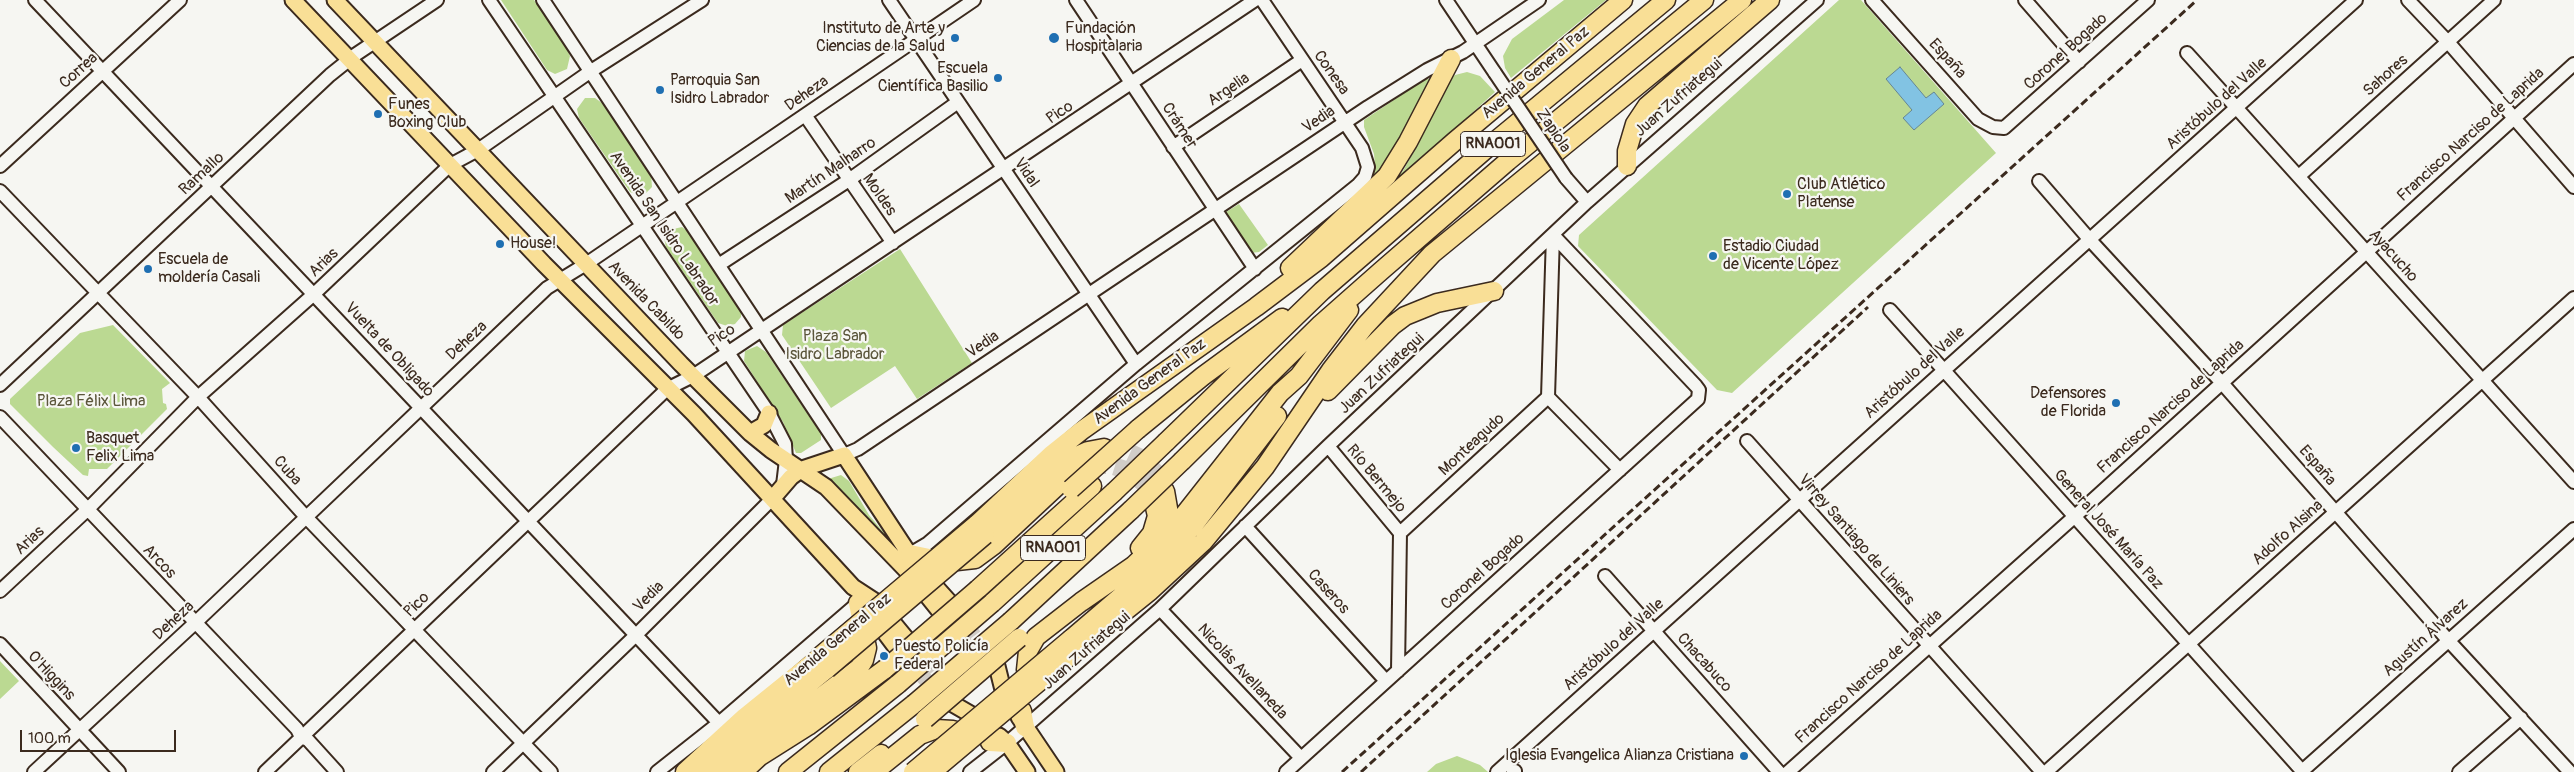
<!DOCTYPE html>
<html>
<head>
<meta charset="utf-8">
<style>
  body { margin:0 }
  #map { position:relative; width:2574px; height:772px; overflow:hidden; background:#f6f6f2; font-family:Pangolin,sans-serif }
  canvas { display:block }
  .scale { position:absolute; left:20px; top:730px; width:156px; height:22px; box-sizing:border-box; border:2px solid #3b2a1e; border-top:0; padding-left:6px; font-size:15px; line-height:18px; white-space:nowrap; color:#3b2a1e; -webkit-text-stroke:4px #f6f6f2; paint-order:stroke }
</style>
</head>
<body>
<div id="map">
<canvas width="2574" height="772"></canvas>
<div class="scale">100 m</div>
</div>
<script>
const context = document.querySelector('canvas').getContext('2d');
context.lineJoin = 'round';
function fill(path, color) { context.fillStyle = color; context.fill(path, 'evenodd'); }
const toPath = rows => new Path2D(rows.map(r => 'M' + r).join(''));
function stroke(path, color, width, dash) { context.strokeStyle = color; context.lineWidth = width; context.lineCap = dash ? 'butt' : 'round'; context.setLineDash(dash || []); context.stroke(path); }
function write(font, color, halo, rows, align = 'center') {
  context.font = font + ' Pangolin,sans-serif'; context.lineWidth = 4.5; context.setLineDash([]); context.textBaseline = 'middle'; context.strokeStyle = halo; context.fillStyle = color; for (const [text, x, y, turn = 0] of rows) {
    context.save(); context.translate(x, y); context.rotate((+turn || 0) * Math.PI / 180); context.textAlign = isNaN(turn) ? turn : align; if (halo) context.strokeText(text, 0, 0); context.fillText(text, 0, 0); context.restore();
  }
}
fill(toPath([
  [501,0,534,0,563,40,570,56,567,69,555,74,547,70],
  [1564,0,1606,0,1511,78,1505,68,1503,56,1512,39],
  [1839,0,1861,0,1996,153,1732,393,1717,390,1578,246,1579,235],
  [1467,72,1480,76,1495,92,1339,235,1403,171,1420,140,1444,84,1455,75],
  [1425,79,1431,79,1408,134,1371,184,1375,165,1374,154,1364,127,1364,120],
  [585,98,595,98,602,103,651,174,652,187,646,193,638,195,630,192,579,118,577,109],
  [1239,204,1268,245,1259,252,1251,253,1227,218,1226,212],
  [682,227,690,233,741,309,741,317,735,324,727,326,718,323,666,247,664,238,669,230],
  [900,249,972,363,917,399,895,366,831,408,782,335,783,325],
  [113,325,170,383,162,389,163,403,166,404,167,409,107,469,89,469,88,476,83,475,53,447,10,404,10,399,80,333],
  [757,346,766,352,821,434,821,440,801,453,796,453,783,422,744,361,745,351],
  [841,475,849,481,869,515,902,554,900,557,829,482,828,479],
  [0,661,19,681,0,699],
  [1457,756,1480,765,1488,772,1427,772,1436,764]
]), '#bbd992');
const water = toPath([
  [1900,67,1926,98,1934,92,1944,104,1914,130,1903,118,1912,110,1886,79,1900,67]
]);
fill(water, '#82c3e3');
stroke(water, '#668694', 1);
stroke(toPath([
  [952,605,988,655],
  [942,614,980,662],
  [909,642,948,689],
  [907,660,941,696]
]), '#d1cdc8', 15, [15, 8]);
stroke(toPath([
  [1104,448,1122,449,1143,459,1157,474,1165,491],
  [1088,465,1110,465,1129,471,1145,484,1154,503]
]), '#d1cdc8', 18, [18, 9]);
const minor = toPath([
  [35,0,719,723],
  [489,0,769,413,785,444,786,460,783,485],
  [543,0,844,455,858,449,1368,107,1427,70,1463,52,1539,0],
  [889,0,1136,364],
  [1076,0,1255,269],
  [1446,0,1495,73],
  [1872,0,1978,119,1993,127,2004,128,2148,0],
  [2025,0,2079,62],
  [2408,0,2448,42,2574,187],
  [2187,53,2574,482],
  [805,115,893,243],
  [1173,147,1302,60],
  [0,166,180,0],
  [2299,176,2494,0],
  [1566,178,1587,202],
  [2039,181,2090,240,2222,383,2448,640,2570,772],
  [0,191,198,397,306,517,551,772],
  [720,264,849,180,958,102],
  [1890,310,2303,772],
  [0,385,330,75,355,55,437,0],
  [1548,397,1620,470],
  [0,417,297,729,301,737,308,740,337,772],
  [1747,441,2042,772],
  [1328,446,1400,533],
  [1245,526,1386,681],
  [910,554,927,544,1136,364,1358,185,1365,177,1368,167,1362,148,1262,0],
  [1605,576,1779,772],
  [0,591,87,510,198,397,314,294,450,165,478,150,591,71,702,0],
  [1160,609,1301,758],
  [0,644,119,772],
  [1398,671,1400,533,1548,397,1553,235],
  [34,772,195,623,547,288,586,264,974,0],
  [265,772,667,389,693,376,1255,0],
  [493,772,636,635,772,499],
  [657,772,719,723,858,603],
  [970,772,1007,743,1160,609,1328,446,1587,202,1817,0],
  [1286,772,1698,399,1699,390,1696,386,1553,235],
  [1497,772,2356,0],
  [1513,772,1515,771],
  [1788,772,2074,517,2574,64],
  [2046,772,2574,298],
  [2301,772,2574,529],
  [2459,772,2521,718]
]);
const major = toPath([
  [293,0,544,264,694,414,853,587,876,602,909,642],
  [335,0,681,364,750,433,771,450,826,487,909,573,942,614],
  [750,433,764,425,769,413],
  [772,499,791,477,802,469,844,455,917,566,952,605],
  [875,614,886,634,898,650],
  [997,666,1003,690],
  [953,704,972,715],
  [1019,717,1056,772],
  [999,736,1007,743,1027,772]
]);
const highway = toPath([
  [1627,166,1627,151,1635,124,1647,106,1770,0],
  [1290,268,1387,176,1408,142,1451,59],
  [1328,391,1393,325,1405,316,1437,303,1494,291],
  [1138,429,1203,376,1282,318],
  [1166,442,1322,291,1493,143,1666,0],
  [1182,461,1321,324,1381,271,1508,161,1704,0],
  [976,525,1051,455,1081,431,1256,307,1321,258,1455,141,1623,0],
  [1163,533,1169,514,1165,491],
  [985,535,1077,456,1088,451,1104,448],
  [1140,548,1152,533,1157,516,1154,503],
  [910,554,948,562,975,559,994,545,1069,475,1088,465],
  [978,589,1092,486],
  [992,603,1114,492],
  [1011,621,1131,510],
  [1071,639,1161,562,1193,526,1277,416],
  [1078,649,1150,591,1203,542,1265,467,1331,370,1365,326,1432,254,1742,0],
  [1026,670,1028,651,1036,637,1081,602,1133,566,1176,525,1280,393,1299,376,1349,310],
  [1022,711,1025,727],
  [990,742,1007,743],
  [685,772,745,717,818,658],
  [704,772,749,732,827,669],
  [723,772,859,668,864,660,867,648,858,603],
  [743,772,759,757,808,726,885,669],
  [788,772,898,684],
  [829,772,914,704],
  [858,772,881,754],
  [874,772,920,735,936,729,953,730]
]);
stroke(minor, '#3b2a1e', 16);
stroke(major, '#3b2a1e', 19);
stroke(highway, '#3b2a1e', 21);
stroke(minor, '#f6f6f2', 12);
stroke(major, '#f9df96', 15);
stroke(highway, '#f9df96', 18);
stroke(toPath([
  [1342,772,2197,0],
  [1361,772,1868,307]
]), '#3b2a1e', 3, [8, 4]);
const minorBridge = toPath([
  [1495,73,1566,178]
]);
const highwayBridge = toPath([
  [1071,489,1138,429],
  [1114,492,1166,442],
  [1131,510,1182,461],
  [818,658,976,525],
  [827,669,985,535],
  [885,669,978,589],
  [898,684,992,603],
  [914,704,1011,621],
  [925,719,1019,638],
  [913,772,1071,639],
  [932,772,1078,649]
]);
stroke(minorBridge, '#3b2a1e', 16, []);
stroke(highwayBridge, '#3b2a1e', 21, []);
stroke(minorBridge, '#f6f6f2', 12);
stroke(highwayBridge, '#f9df96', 18);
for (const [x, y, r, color] of [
  [955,38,5,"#1f6fb2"],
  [1054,38,6,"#1f6fb2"],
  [998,78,5,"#1f6fb2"],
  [660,90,5,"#1f6fb2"],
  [378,114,5,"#1f6fb2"],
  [1787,194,5,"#1f6fb2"],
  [500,244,5,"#1f6fb2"],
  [1713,256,5,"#1f6fb2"],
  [148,269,5,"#1f6fb2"],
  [2116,403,5,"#1f6fb2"],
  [76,448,5,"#1f6fb2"],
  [884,656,5,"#1f6fb2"],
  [1744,756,5,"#1f6fb2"]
]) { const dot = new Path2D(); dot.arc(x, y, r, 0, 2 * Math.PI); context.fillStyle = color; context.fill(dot); stroke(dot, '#f6f6f2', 2); }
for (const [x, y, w] of [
  [1493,144,65],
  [1053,548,65]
]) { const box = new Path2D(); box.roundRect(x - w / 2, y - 12.5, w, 25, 4); context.fillStyle = '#f6f6f2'; context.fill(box); stroke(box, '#3b2a1e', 1); }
write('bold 15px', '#3b2a1e', null, [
  ["RNA001",1493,144],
  ["RNA001",1053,548]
]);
write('16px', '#3b2a1e', '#f6f6f2', [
  ["Instituto de Arte y",945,29,"right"],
  ["Ciencias de la Salud",945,47,"right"],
  ["Fundación",1065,29],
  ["Hospitalaria",1065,47],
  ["Escuela",988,69,"right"],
  ["Científica Basilio",988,87,"right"],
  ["Parroquia San",670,81],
  ["Isidro Labrador",670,99],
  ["Funes",388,105],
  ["Boxing Club",388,123],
  ["Club Atlético",1797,185],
  ["Platense",1797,203],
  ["House!",510,244],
  ["Estadio Ciudad",1723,247],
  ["de Vicente López",1723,265],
  ["Escuela de",158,260],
  ["moldería Casali",158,278],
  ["Defensores",2106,394,"right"],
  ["de Florida",2106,412,"right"],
  ["Basquet",86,439],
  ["Felix Lima",86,457],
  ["Puesto Policía",894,647],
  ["Federal",894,665],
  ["Iglesia Evangelica Alianza Cristiana",1734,756,"right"]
], 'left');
write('16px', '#3b2a1e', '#f6f6f2', [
  ["Coronel Bogado",2066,52,-42],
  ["España",1947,59,48],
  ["Correa",79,71,-42],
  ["Conesa",1331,73,55],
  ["Avenida General Paz",1536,73,-40],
  ["Sahores",2386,76,-42],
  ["Argelia",1229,90,-34],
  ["Deheza",807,94,-35],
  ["Juan Zufriategui",1679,98,-41],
  ["Aristóbulo del Valle",2217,104,-42],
  ["Pico",1060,113,-34],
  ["Vedia",1319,120,-34],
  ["Crámer",1179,126,57],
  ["Zapiola",1553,131,56],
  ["Francisco Narciso de Laprida",2471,135,-42],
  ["Martín Malharro",831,171,-34],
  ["Vidal",1026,173,56],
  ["Ramallo",202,174,-43],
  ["Moldes",879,195,55],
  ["Avenida San Isidro Labrador",664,229,56],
  ["Ayacucho",2393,256,48],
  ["Arias",324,263,-44],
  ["Avenida Cabildo",646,301,46],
  ["Pico",722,336,-33],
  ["Deheza",467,341,-43],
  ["Vedia",983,345,-34],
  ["Vuelta de Obligado",389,350,47],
  ["Aristóbulo del Valle",1915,373,-42],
  ["Juan Zufriategui",1382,374,-43],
  ["Avenida General Paz",1150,382,-36],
  ["Francisco Narciso de Laprida",2171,407,-42],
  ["Monteagudo",1472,445,-43],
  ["España",2317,466,49],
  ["Cuba",287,471,48],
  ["Río Bermejo",1376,479,50],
  ["General José María Paz",2108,530,48],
  ["Adolfo Alsina",2288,533,-42],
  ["Virrey Santiago de Liniers",1856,540,49],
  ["Arias",30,541,-43],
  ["Arcos",159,562,46],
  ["Coronel Bogado",1483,572,-42],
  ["Caseros",1328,592,48],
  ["Vedia",649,597,-45],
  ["Pico",417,605,-44],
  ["Deheza",174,621,-43],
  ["Agustín Álvarez",2426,638,-42],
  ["Avenida General Paz",838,640,-40],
  ["Aristóbulo del Valle",1614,645,-42],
  ["Juan Zufriategui",1087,651,-41],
  ["Chacabuco",1704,663,48],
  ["Nicolás Avellaneda",1242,672,47],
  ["O'Higgins",51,676,47],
  ["Francisco Narciso de Laprida",1869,677,-42]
]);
write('16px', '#5b563b', '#f6f6f2', [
  ["Plaza San",835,337],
  ["Isidro Labrador",835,355],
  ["Plaza Félix Lima",91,402]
]);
</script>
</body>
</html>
